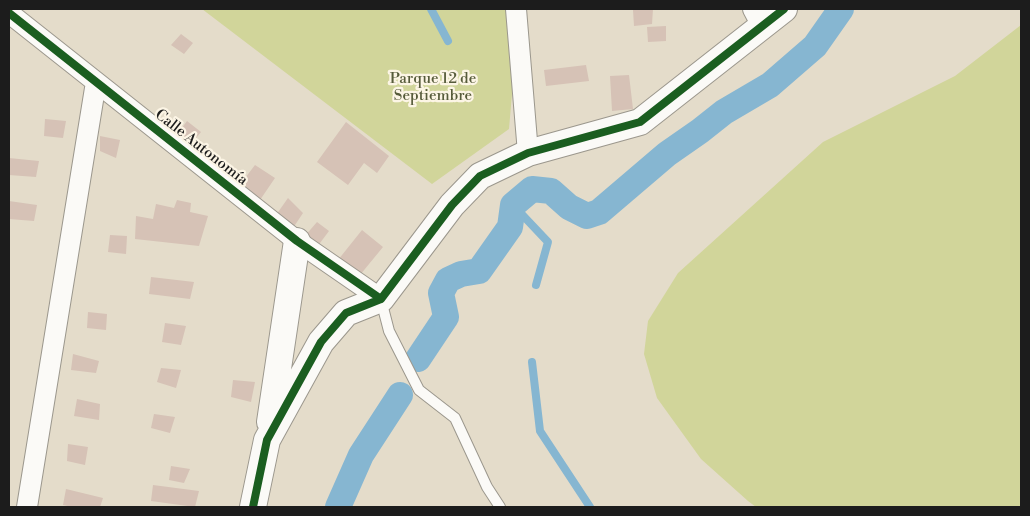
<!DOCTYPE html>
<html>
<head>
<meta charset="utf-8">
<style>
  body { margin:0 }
  #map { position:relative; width:1030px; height:516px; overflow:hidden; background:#e4dcca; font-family:"Libre Bodoni",serif }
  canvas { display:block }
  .frame { position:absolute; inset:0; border:10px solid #1c1c1c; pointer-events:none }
</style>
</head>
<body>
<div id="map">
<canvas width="1030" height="516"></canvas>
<div class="frame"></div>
</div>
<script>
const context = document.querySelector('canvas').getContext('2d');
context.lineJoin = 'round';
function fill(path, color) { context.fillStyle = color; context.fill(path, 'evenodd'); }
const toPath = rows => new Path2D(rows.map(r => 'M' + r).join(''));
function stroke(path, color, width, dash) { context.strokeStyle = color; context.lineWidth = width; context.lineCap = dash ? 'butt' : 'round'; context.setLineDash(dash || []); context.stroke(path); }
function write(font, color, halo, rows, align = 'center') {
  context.font = font + ' "Libre Bodoni",serif'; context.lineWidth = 4.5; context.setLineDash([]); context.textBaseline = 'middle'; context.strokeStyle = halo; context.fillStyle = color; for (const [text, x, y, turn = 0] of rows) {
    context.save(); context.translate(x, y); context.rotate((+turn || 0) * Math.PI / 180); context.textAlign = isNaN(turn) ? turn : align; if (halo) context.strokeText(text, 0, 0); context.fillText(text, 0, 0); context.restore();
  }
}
fill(toPath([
  [202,9,509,9,513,82,509,129,432,184],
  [1021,25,1021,507,756,507,748,501,701,459,657,398,644,354,648,321,678,273,823,142,955,76]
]), '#d1d59a');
stroke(toPath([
  [431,9,448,41],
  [513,205,548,242,536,285],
  [532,362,540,431,590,507]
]), '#86b6d1', 8);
stroke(toPath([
  [418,359,446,317,441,293,448,280,461,274,479,271,510,227,513,205,532,189,551,191,569,207,587,216,599,212,667,154,700,131,724,112,770,85,815,46,841,9],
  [338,507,361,455,400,395]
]), '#86b6d1', 26);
fill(toPath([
  [653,9,652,24,634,26,633,10],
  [666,26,666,41,648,42,647,27],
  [181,34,193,43,184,54,171,45],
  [586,65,589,81,546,86,544,70],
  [629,75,633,109,612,111,610,76],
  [45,119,66,121,63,138,44,136],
  [187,121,201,132,189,147,176,136],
  [346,122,389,156,377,173,364,163,348,185,317,162],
  [100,136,120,140,116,158,100,151],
  [9,158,39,161,36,177,9,175],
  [255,165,275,178,260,200,239,186],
  [288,198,303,213,293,228,276,215],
  [177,200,191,203,190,212,208,216,199,246,135,239,136,216,153,219,156,204,174,208],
  [9,201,37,205,34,221,9,219],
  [317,222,329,231,317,247,304,237],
  [362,230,383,247,360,275,338,260],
  [110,235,127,236,126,254,108,252],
  [151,277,194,282,190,299,149,294],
  [88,312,107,314,106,330,87,328],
  [165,323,186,326,181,345,162,342],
  [73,354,99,361,96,373,71,370],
  [161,368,181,370,176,388,157,382],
  [233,380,255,382,251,402,231,397],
  [77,399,100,404,99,420,74,416],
  [154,414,175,417,170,433,151,428],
  [68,444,88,447,85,465,67,461],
  [171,466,190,469,184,483,169,480],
  [153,485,199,491,195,507,151,501],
  [66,489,103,498,100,507,72,507,63,505]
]), '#d6c2b6');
const service = toPath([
  [381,300,389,331,419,390,455,418,487,487,500,507]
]);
const minor = toPath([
  [516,9,528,153],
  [753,9,762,26],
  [9,13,297,241,381,299],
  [27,507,96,82]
]);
const tertiary = toPath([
  [270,422,297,241],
  [253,507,267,440,321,342,346,313,381,299,452,205,480,176,528,153,640,122,784,9]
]);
stroke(service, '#9b978d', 12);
stroke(minor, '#9b978d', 22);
stroke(tertiary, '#9b978d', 28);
stroke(service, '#fbfaf7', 10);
stroke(minor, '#fbfaf7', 20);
stroke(tertiary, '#fbfaf7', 26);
stroke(toPath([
  [9,13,297,241,381,299],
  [253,507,267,440,321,342,346,313,381,299,452,205,480,176,528,153,640,122,784,9]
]), '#1b5e20', 8);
write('15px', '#565b3a', '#fcf5e5', [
  ["Parque 12 de",433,79],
  ["Septiembre",433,96]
]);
write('15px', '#1c1c1c', '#fcf5e5', [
  ["Calle Autonomía",201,148,38]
]);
</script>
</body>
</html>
